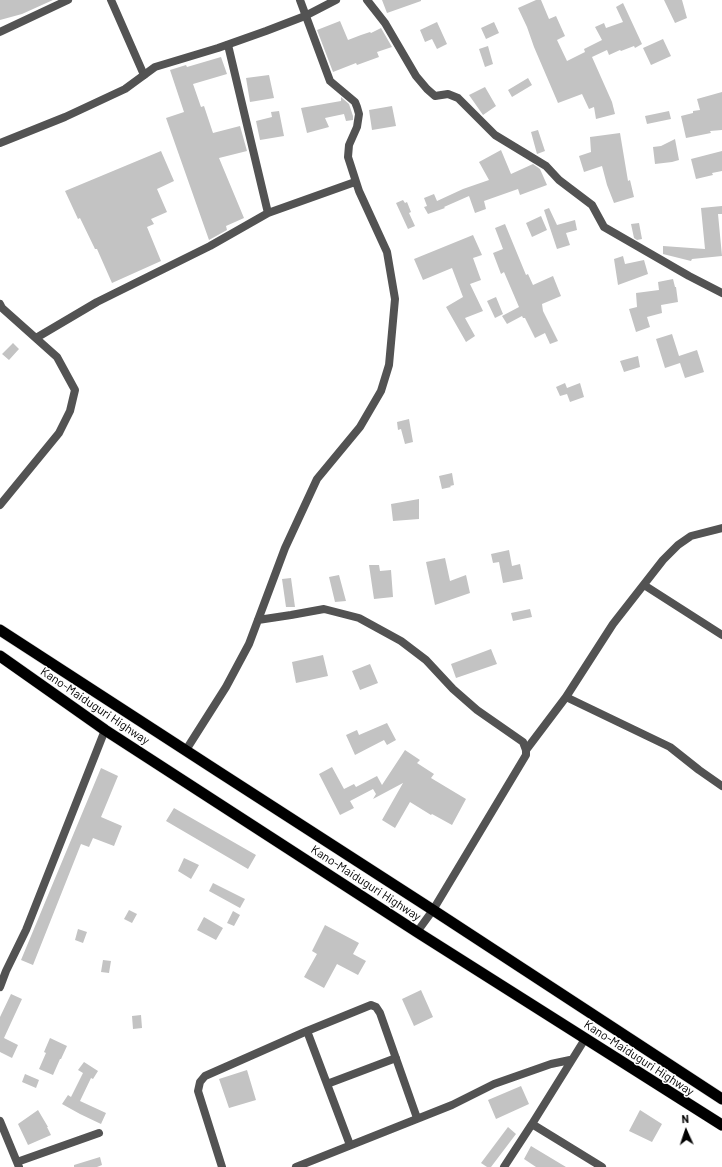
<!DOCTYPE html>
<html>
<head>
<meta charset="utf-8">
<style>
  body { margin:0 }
  #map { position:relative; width:722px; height:1167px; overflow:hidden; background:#fff; font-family:Barlow,sans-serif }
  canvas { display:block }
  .north { position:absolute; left:666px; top:1111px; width:40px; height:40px; -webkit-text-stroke:3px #fff; paint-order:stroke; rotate:357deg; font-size:11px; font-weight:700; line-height:16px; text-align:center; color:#000 }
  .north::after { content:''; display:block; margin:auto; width:14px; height:18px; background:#000; clip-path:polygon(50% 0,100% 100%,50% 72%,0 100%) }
</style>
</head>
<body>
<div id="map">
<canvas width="722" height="1167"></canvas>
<div class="north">N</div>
</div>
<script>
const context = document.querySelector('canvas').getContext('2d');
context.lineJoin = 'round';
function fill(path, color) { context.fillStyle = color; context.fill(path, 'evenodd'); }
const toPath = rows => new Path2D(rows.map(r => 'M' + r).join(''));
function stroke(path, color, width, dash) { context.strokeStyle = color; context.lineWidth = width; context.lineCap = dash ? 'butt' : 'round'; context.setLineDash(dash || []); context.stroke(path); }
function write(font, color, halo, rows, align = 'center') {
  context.font = font + ' Barlow,sans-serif'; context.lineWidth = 3; context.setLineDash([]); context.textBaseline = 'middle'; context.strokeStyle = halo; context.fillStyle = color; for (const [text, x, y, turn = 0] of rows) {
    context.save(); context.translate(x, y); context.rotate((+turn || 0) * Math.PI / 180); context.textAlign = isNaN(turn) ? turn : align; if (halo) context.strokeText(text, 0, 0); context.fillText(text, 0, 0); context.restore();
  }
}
fill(toPath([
  [0,0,53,0,22,14,0,20],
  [382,0,421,0,421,1,387,13],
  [536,0,541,0,549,19,556,16,565,36,557,40,567,61,585,52,584,49,602,40,595,27,604,23,606,28,623,22,616,7,623,3,642,44,635,48,634,46,621,51,620,50,609,55,607,50,592,57,612,102,615,114,596,119,594,107,589,109,582,94,558,103,534,47,527,27,518,8],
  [664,0,682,0,687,18,675,23],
  [340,21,348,40,361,35,370,32,371,33,381,28,392,47,377,52,379,57,357,65,356,63,333,72,317,30],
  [437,22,447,44,437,49,432,39,425,42,420,30],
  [494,22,499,33,486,39,481,28],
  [663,39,671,56,651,65,643,48],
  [488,46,493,64,485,67,479,49],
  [221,57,227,74,193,84,201,107,204,106,213,133,240,126,247,151,219,158,244,218,226,226,227,230,209,240,166,118,184,112,170,70,186,65,187,67],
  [269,75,274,98,250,102,246,78],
  [528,78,532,85,512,97,508,90],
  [485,87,496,106,483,115,469,95],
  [722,92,722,130,710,131,711,133,686,138,681,116,693,113,693,111,700,110,697,99],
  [341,97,349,104,353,116,353,120,346,121,344,114,325,118,329,127,307,133,301,108,341,101],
  [392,106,396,126,372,130,369,110],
  [279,111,284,136,260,140,256,121,272,117,271,112],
  [669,111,671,119,647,124,645,116],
  [538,130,545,151,537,154,531,132],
  [620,133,628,181,630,180,634,197,614,203,607,185,602,166,584,172,579,156,591,152,590,137],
  [675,139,679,160,672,162,655,164,653,147,661,146],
  [501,150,511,174,533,164,540,169,547,185,520,195,518,189,484,201,486,209,475,213,469,196,444,207,445,208,428,214,424,207,427,206,424,198,434,194,437,201,463,189,489,180,479,162],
  [161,151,174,181,157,189,167,212,151,219,154,224,147,227,161,261,112,283,97,249,95,249,80,218,78,219,65,191],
  [722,151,722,171,712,173,713,175,696,179,691,159],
  [403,200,405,203,407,202,411,212,409,213,415,226,408,229,396,203],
  [722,206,722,214,718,214,722,256,692,259,691,261,663,254,663,246,705,249,701,208],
  [549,208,557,225,575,220,577,230,566,233,570,245,557,249,544,210],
  [541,216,547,230,532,237,526,223],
  [639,223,642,239,637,240,634,238,631,224],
  [505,224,526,275,528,274,533,285,553,276,561,296,542,304,543,311,558,341,550,344,545,333,535,338,525,318,523,318,522,316,507,324,502,316,519,307,504,272,501,274,493,253,503,249,495,228],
  [473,235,482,255,473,258,481,280,470,284,483,311,465,318,475,336,466,342,446,307,463,297,452,268,423,280,414,259],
  [623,256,625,264,644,260,648,274,618,285,614,259],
  [673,279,675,287,676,287,678,302,661,305,662,313,647,317,650,327,636,332,629,309,637,307,636,293,659,290,658,282],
  [496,297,503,314,495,318,487,301],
  [672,334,679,356,697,350,704,372,685,378,680,363,665,368,656,339],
  [13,343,19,349,9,360,2,354],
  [638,356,640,367,624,372,620,361],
  [565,383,567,388,580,383,584,397,570,402,567,394,560,396,556,387],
  [409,419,413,442,405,444,401,429,398,430,397,422],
  [452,473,454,485,450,486,451,487,442,489,439,476],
  [419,499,419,519,393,521,391,504],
  [509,550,512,566,520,564,523,579,503,583,499,562,493,563,491,554],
  [445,558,450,581,466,575,470,593,435,605,426,562],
  [369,565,379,565,380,571,391,570,393,597,374,599],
  [339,575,346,601,335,602,329,577],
  [291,578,295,607,286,607,282,579],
  [530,609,532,617,513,621,511,613],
  [491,649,497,664,456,678,451,664],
  [323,655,328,676,296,683,292,662],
  [370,664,378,683,360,690,352,671],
  [387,723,396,740,387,745,384,740,355,755,346,735,357,730,359,735],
  [405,750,420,760,417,763,434,774,431,778,466,799,452,825,432,814,431,815,410,802,395,828,382,820,403,783,373,799,376,794,373,789,350,801,354,808,340,815,319,774,332,767,344,789,354,784,356,787,377,776,382,785],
  [101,768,118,776,101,817,122,826,114,846,93,838,89,847,81,844,33,965,21,960],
  [174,808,256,855,248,869,166,821],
  [184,858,199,865,191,879,178,871],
  [213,883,245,899,240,908,209,891],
  [129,910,137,914,132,923,124,919],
  [233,911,240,915,234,926,227,923],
  [204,917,223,928,216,940,197,930],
  [325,925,359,943,353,954,366,961,358,975,337,964,324,988,304,977,317,954,312,951],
  [78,929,87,932,83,943,75,940],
  [103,960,111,961,109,973,101,972],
  [421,990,433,1017,414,1026,402,999],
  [11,994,22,999,4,1038,18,1045,12,1058,0,1052,0,1017],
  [141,1015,142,1028,133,1029,132,1016],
  [50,1038,67,1046,61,1059,60,1059,53,1075,39,1069,46,1053,44,1052],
  [84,1062,98,1071,93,1079,91,1078,80,1101,106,1113,101,1124,80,1114,62,1104,68,1095,71,1097,83,1073,78,1070],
  [247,1070,256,1100,229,1108,219,1079],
  [25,1074,39,1080,36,1088,22,1082],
  [521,1086,529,1104,496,1119,488,1100],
  [38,1110,48,1127,47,1127,51,1135,28,1145,18,1124],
  [640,1110,662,1124,652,1142,629,1131],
  [508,1127,516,1134,491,1167,487,1167,481,1163],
  [531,1146,566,1167,536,1167,524,1159],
  [100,1157,102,1165,97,1167,74,1167,74,1165]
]), '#c3c3c3');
const trunk = toPath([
  [0,630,219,772,433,910,722,1099],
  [0,656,105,730,417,932,722,1125]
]);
stroke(trunk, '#dbdbdb', 12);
stroke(toPath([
  [111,0,144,75],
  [367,0,385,23,416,76,427,89,435,96,448,94,458,98,495,135,546,166,559,180,592,205,604,227,689,276,722,293],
  [0,32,68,0],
  [228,45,268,213],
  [0,304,2,308,57,357,75,390,70,411,59,433,0,505],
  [36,338,97,302,210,246,268,213,355,182],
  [644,585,722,635],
  [258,620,291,615,324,609,359,618,401,641,426,660,453,689,477,710,523,742,526,750,526,755,433,910,417,932],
  [566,697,670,747,699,770,722,786],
  [186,750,226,687,249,644,285,548,317,479,360,427,381,391,389,365,395,299,387,252,359,191,348,157,349,145,357,127,359,114,357,107,355,102,330,81,300,0],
  [526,750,566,697,613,624,663,560,678,545,691,536,722,528],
  [0,987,6,971,26,930,105,730],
  [585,1039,532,1124,602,1167],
  [327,1084,396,1058],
  [0,1121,19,1167],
  [350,1145,307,1031,371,1005,376,1007,380,1013,417,1118],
  [17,1162,99,1133],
  [222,1167,198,1091,200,1082,205,1076,307,1031],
  [296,1167,452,1105,494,1084,551,1064,570,1060],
  [504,1167,532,1124]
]), '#535353', 8);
stroke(toPath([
  [0,143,65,117,125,89,155,67,218,48,266,31,305,16,336,0]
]), '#535353', 8);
stroke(trunk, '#000', 11);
write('12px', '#000', '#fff', [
  ["Kano-Maiduguri Highway",95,706,34],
  ["Kano-Maiduguri Highway",366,883,33],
  ["Kano-Maiduguri Highway",639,1058,33]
]);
</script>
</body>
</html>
